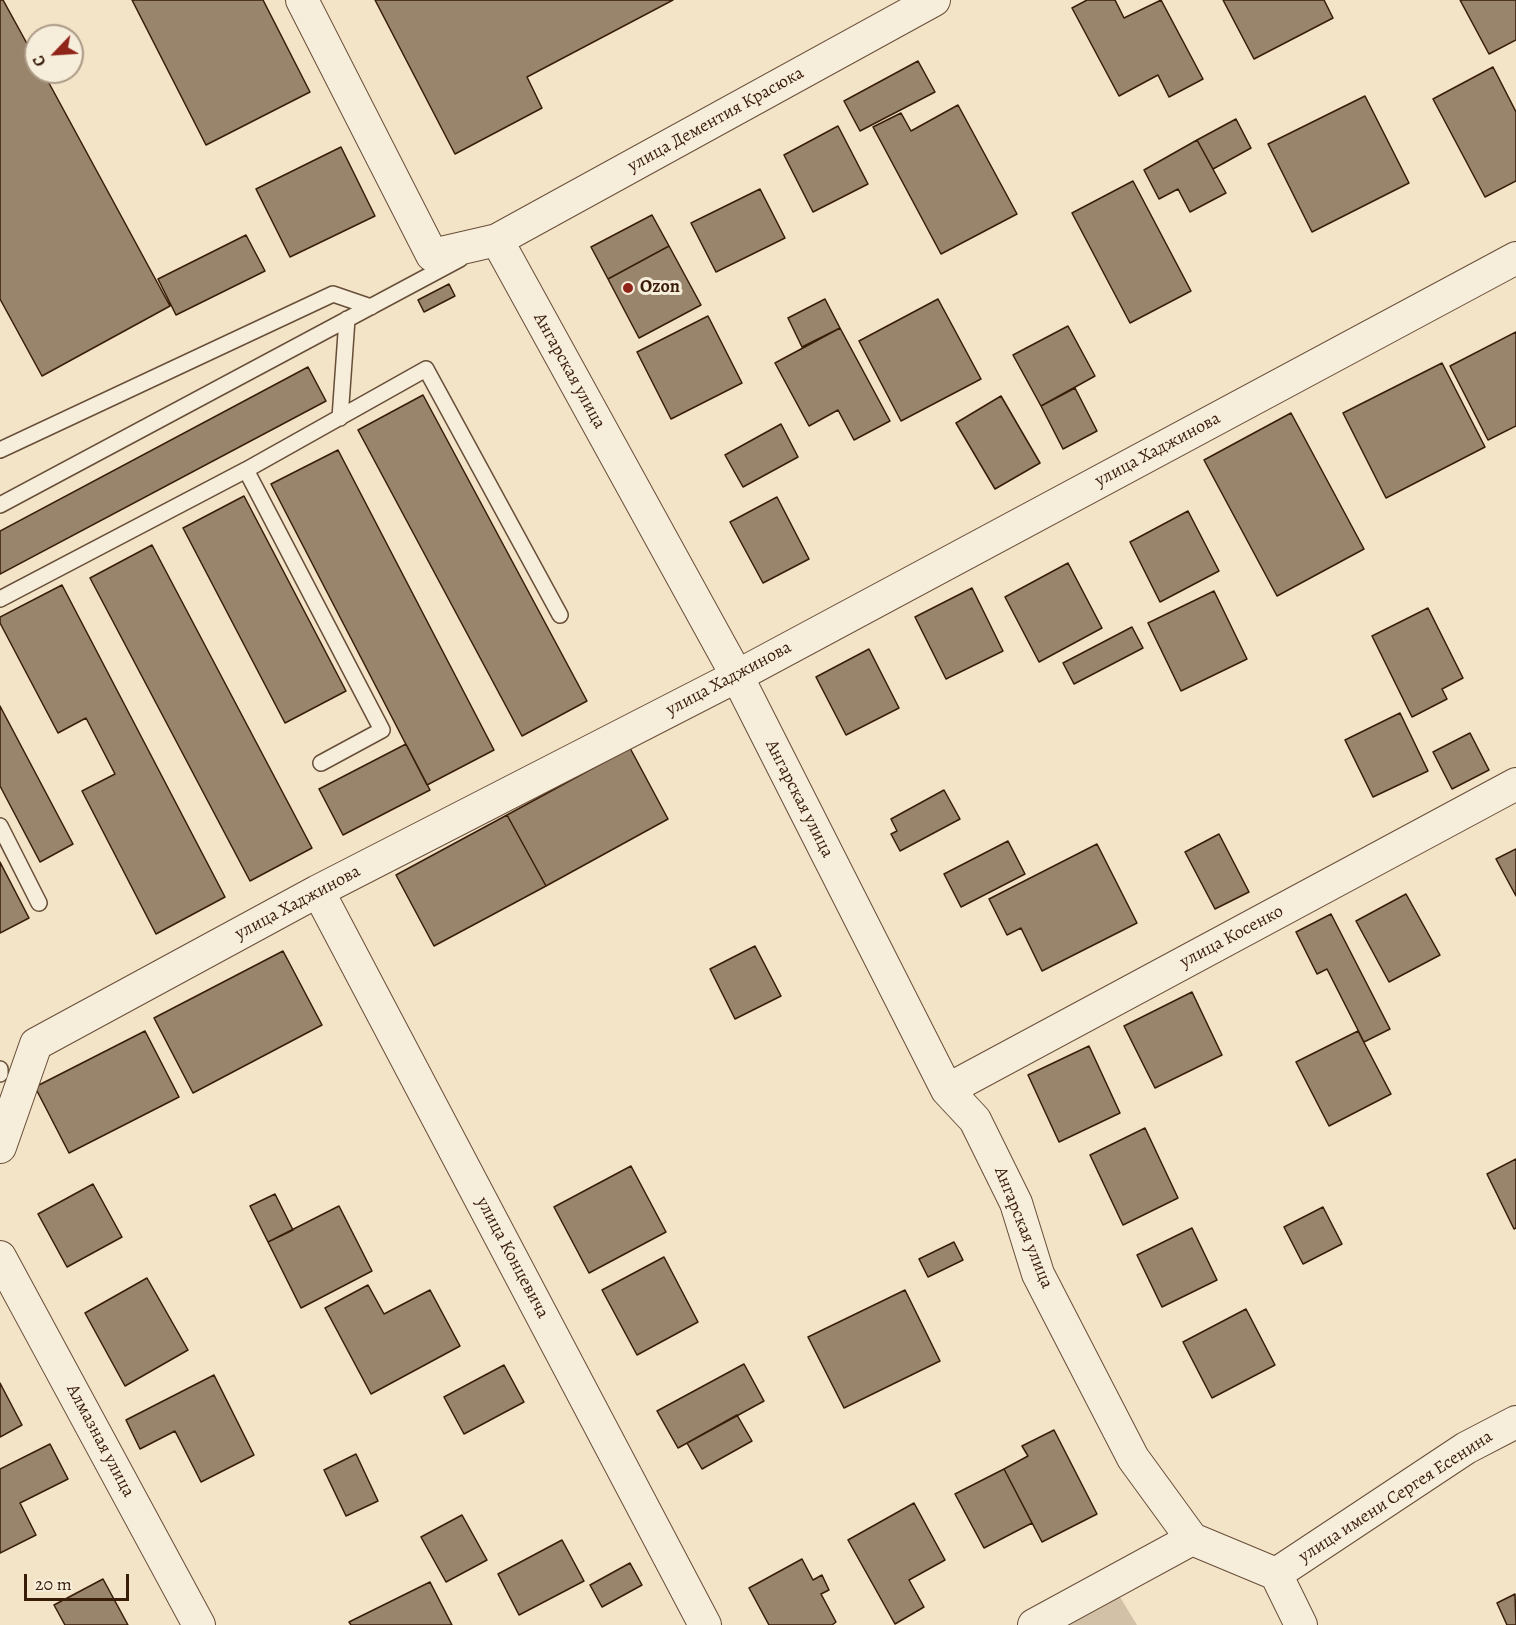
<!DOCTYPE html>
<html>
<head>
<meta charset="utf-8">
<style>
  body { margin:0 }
  #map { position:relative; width:1516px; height:1625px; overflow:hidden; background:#f3e3c7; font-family:Alegreya,serif }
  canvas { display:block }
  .north { position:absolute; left:24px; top:24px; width:60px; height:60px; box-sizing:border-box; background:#f7eddb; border:2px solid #ab9a87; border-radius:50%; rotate:245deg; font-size:16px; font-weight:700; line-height:24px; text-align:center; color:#381d09 }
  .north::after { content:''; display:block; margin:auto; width:21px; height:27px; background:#8f2418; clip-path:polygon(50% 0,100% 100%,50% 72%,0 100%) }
  .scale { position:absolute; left:24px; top:1574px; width:105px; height:27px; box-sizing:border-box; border:3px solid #381d09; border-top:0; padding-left:8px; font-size:18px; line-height:21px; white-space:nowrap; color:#381d09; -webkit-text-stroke:4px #f7eddb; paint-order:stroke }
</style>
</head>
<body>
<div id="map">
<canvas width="1516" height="1625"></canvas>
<div class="north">С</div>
<div class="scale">20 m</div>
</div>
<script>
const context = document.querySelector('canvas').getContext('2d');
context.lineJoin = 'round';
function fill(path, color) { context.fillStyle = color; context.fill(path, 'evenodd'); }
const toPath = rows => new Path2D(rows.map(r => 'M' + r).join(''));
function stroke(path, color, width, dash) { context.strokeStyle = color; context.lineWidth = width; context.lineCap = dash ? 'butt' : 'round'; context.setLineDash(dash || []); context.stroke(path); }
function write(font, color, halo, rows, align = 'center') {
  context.font = font + ' Alegreya,serif'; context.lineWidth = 6; context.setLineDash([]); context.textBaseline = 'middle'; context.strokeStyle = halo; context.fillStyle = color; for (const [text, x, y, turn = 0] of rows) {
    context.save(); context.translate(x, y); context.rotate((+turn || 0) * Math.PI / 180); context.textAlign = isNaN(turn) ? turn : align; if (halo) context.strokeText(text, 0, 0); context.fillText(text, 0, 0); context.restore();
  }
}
fill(toPath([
  [1115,1589,1137,1625,1049,1625]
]), '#d3c1a7');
const building = toPath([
  [0,0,3,0,36,60,36,72,43,72,170,306,42,376,0,299,0,0],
  [132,0,263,0,310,92,206,145,132,0],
  [375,0,673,0,527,77,542,108,455,154,375,0],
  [1087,0,1115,0,1124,18,1161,0,1203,79,1169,97,1158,75,1119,96,1072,8,1087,0],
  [1223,0,1324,0,1333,18,1254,59,1223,0],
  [1460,0,1516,0,1516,40,1489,54,1460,0],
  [918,61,935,92,860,131,844,101,918,61],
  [1493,67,1516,112,1516,181,1485,197,1433,99,1493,67],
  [1365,96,1409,183,1312,232,1268,144,1365,96],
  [958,105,1017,214,941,254,873,127,901,113,911,131,958,105],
  [1236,119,1251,148,1213,169,1197,140,1236,119],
  [838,126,868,184,813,212,784,155,838,126],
  [1197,140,1226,193,1190,212,1178,189,1159,199,1144,170,1197,140],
  [341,147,375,216,290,257,256,189,341,147],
  [1133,181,1191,291,1130,323,1072,213,1133,181],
  [760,189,785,238,716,272,691,223,760,189],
  [652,215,669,246,608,279,591,247,652,215],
  [246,235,265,271,176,315,158,279,246,235],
  [669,246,701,305,639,338,608,279,669,246],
  [449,284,455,296,424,312,418,300,449,284],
  [825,299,840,328,802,347,788,318,825,299],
  [938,299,981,379,901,421,859,341,938,299],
  [708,316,742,383,671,419,637,352,708,316],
  [1068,326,1095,376,1041,406,1013,355,1068,326],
  [840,328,890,421,854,440,838,410,809,426,775,363,840,328],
  [1516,332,1516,426,1488,440,1450,366,1516,332],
  [1442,363,1485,447,1386,498,1343,413,1442,363],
  [308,367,326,401,0,574,0,531,308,367],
  [1075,388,1097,431,1063,449,1041,406,1075,388],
  [423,395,587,701,522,736,358,430,423,395],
  [1001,396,1040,463,995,489,956,423,1001,396],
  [1291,413,1364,549,1277,596,1204,460,1291,413],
  [781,424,798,457,743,487,725,455,781,424],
  [338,450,494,750,427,785,271,484,338,450],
  [244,496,346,691,285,723,183,528,244,496],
  [777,497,809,559,763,583,730,522,777,497],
  [1188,511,1219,571,1160,602,1130,542,1188,511],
  [152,545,312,848,250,881,90,578,152,545],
  [1068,563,1102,628,1039,662,1005,597,1068,563],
  [62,585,225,897,156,934,82,791,115,774,86,718,58,733,0,623,0,617,62,585],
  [972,588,1003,651,946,679,915,617,972,588],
  [1214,591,1247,659,1181,691,1148,623,1214,591],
  [1428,608,1463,678,1442,689,1447,699,1412,717,1372,636,1428,608],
  [1132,627,1143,648,1074,684,1063,663,1132,627],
  [869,649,899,708,846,735,816,677,869,649],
  [0,706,73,844,40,862,0,786,0,706],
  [1400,713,1428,771,1373,797,1345,740,1400,713],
  [1470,733,1489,770,1452,789,1433,752,1470,733],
  [406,744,430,790,343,835,319,789,406,744],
  [630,748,668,819,546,886,507,815,630,748],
  [944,790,960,819,900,851,891,834,897,831,891,819,944,790],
  [507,815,546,886,434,946,396,875,507,815],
  [1219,834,1249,892,1215,909,1185,852,1219,834],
  [1008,841,1025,874,961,907,944,874,1008,841],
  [1097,844,1137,923,1042,971,1021,928,1007,935,989,899,1097,844],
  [1516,849,1516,896,1496,859,1516,849],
  [0,862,29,918,0,933,0,862],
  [1406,894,1440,955,1389,982,1356,921,1406,894],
  [1331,914,1390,1029,1364,1042,1327,969,1317,974,1296,932,1331,914],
  [755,946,781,996,735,1019,710,969,755,946],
  [283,951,322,1025,193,1093,154,1018,283,951],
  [1192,992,1222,1055,1155,1088,1124,1026,1192,992],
  [145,1031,179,1097,69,1153,35,1087,145,1031],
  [1358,1031,1391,1094,1329,1126,1296,1062,1358,1031],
  [1089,1046,1120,1113,1059,1142,1028,1075,1089,1046],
  [1145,1128,1178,1198,1123,1225,1090,1155,1145,1128],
  [1516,1159,1516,1228,1514,1229,1487,1174,1516,1159],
  [631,1166,666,1232,589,1273,554,1207,631,1166],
  [93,1184,122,1237,67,1267,38,1214,93,1184],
  [275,1194,293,1230,268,1242,250,1206,275,1194],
  [339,1206,372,1271,301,1308,268,1242,339,1206],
  [1323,1207,1342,1244,1303,1264,1284,1227,1323,1207],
  [1192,1228,1217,1280,1162,1307,1137,1255,1192,1228],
  [954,1242,963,1260,928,1277,919,1259,954,1242],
  [664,1257,698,1322,637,1355,602,1290,664,1257],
  [147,1278,188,1350,125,1386,85,1313,147,1278],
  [368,1285,384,1314,430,1290,460,1346,371,1394,325,1308,368,1285],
  [905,1290,940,1361,844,1408,808,1337,905,1290],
  [1246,1309,1275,1365,1212,1398,1183,1342,1246,1309],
  [744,1364,764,1401,678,1448,657,1411,744,1364],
  [504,1365,524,1402,464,1434,444,1397,504,1365],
  [214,1375,254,1455,201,1482,175,1431,140,1449,126,1420,214,1375],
  [0,1383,22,1425,0,1437,0,1383],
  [737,1415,752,1441,702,1469,687,1443,737,1415],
  [1054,1430,1097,1514,1042,1542,1004,1469,1028,1456,1022,1446,1054,1430],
  [50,1444,68,1479,20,1503,36,1535,0,1553,0,1469,50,1444],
  [356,1454,378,1501,346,1516,324,1470,356,1454],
  [1004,1469,1032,1523,984,1548,955,1494,1004,1469],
  [914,1503,945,1560,909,1580,924,1607,895,1624,848,1540,914,1503],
  [462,1515,487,1560,446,1582,421,1537,462,1515],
  [562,1540,584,1581,519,1615,498,1574,562,1540],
  [802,1559,813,1580,822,1575,829,1590,821,1594,836,1622,832,1625,769,1625,749,1588,802,1559],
  [630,1563,642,1585,602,1607,590,1585,630,1563],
  [103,1579,128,1625,65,1625,54,1605,103,1579],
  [430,1582,452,1625,351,1625,349,1622,430,1582],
  [1515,1594,1516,1625,1507,1625,1497,1603,1515,1594]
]);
fill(building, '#99846c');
stroke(building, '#381d09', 1.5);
const service = toPath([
  [340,418,347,319],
  [0,450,333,294,371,307],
  [246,470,382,730,321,763],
  [0,505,460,259],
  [0,599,246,470,426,369,560,615],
  [0,826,39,903],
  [0,1069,0,1074]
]);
const minor = toPath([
  [302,0,432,255,497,240,934,0],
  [497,240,737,676,947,1090,975,1120,1016,1203,1038,1274,1133,1458,1192,1539,1276,1574,1301,1625],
  [318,891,705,1625],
  [947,1090,1516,784],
  [0,1147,36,1044,318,891,737,676,1516,258],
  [0,1257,199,1625],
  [1276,1574,1466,1448,1516,1422],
  [1034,1625,1192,1539]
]);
stroke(service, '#674e38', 18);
stroke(minor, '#674e38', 34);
stroke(service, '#f7eddb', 15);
stroke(minor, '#f7eddb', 32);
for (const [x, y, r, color] of [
  [628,288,6,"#8f2418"]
]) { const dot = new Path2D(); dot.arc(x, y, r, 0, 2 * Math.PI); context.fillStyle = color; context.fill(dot); stroke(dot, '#f7eddb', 2); }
write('18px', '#381d09', '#f7eddb', [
  ["улица Дементия Красюка",716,120,-29],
  ["Ангарская улица",569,371,61],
  ["улица Хаджинова",1158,450,-28],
  ["улица Хаджинова",729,679,-28],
  ["Ангарская улица",799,799,63],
  ["улица Хаджинова",298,903,-28],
  ["улица Косенко",1232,937,-28],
  ["Ангарская улица",1023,1228,68],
  ["улица Концевича",512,1258,62],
  ["Алмазная улица",100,1441,62],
  ["улица имени Сергея Есенина",1396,1497,-33]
]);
write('bold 18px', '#381d09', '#f7eddb', [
  ["Ozon",640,288]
], 'left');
</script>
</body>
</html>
